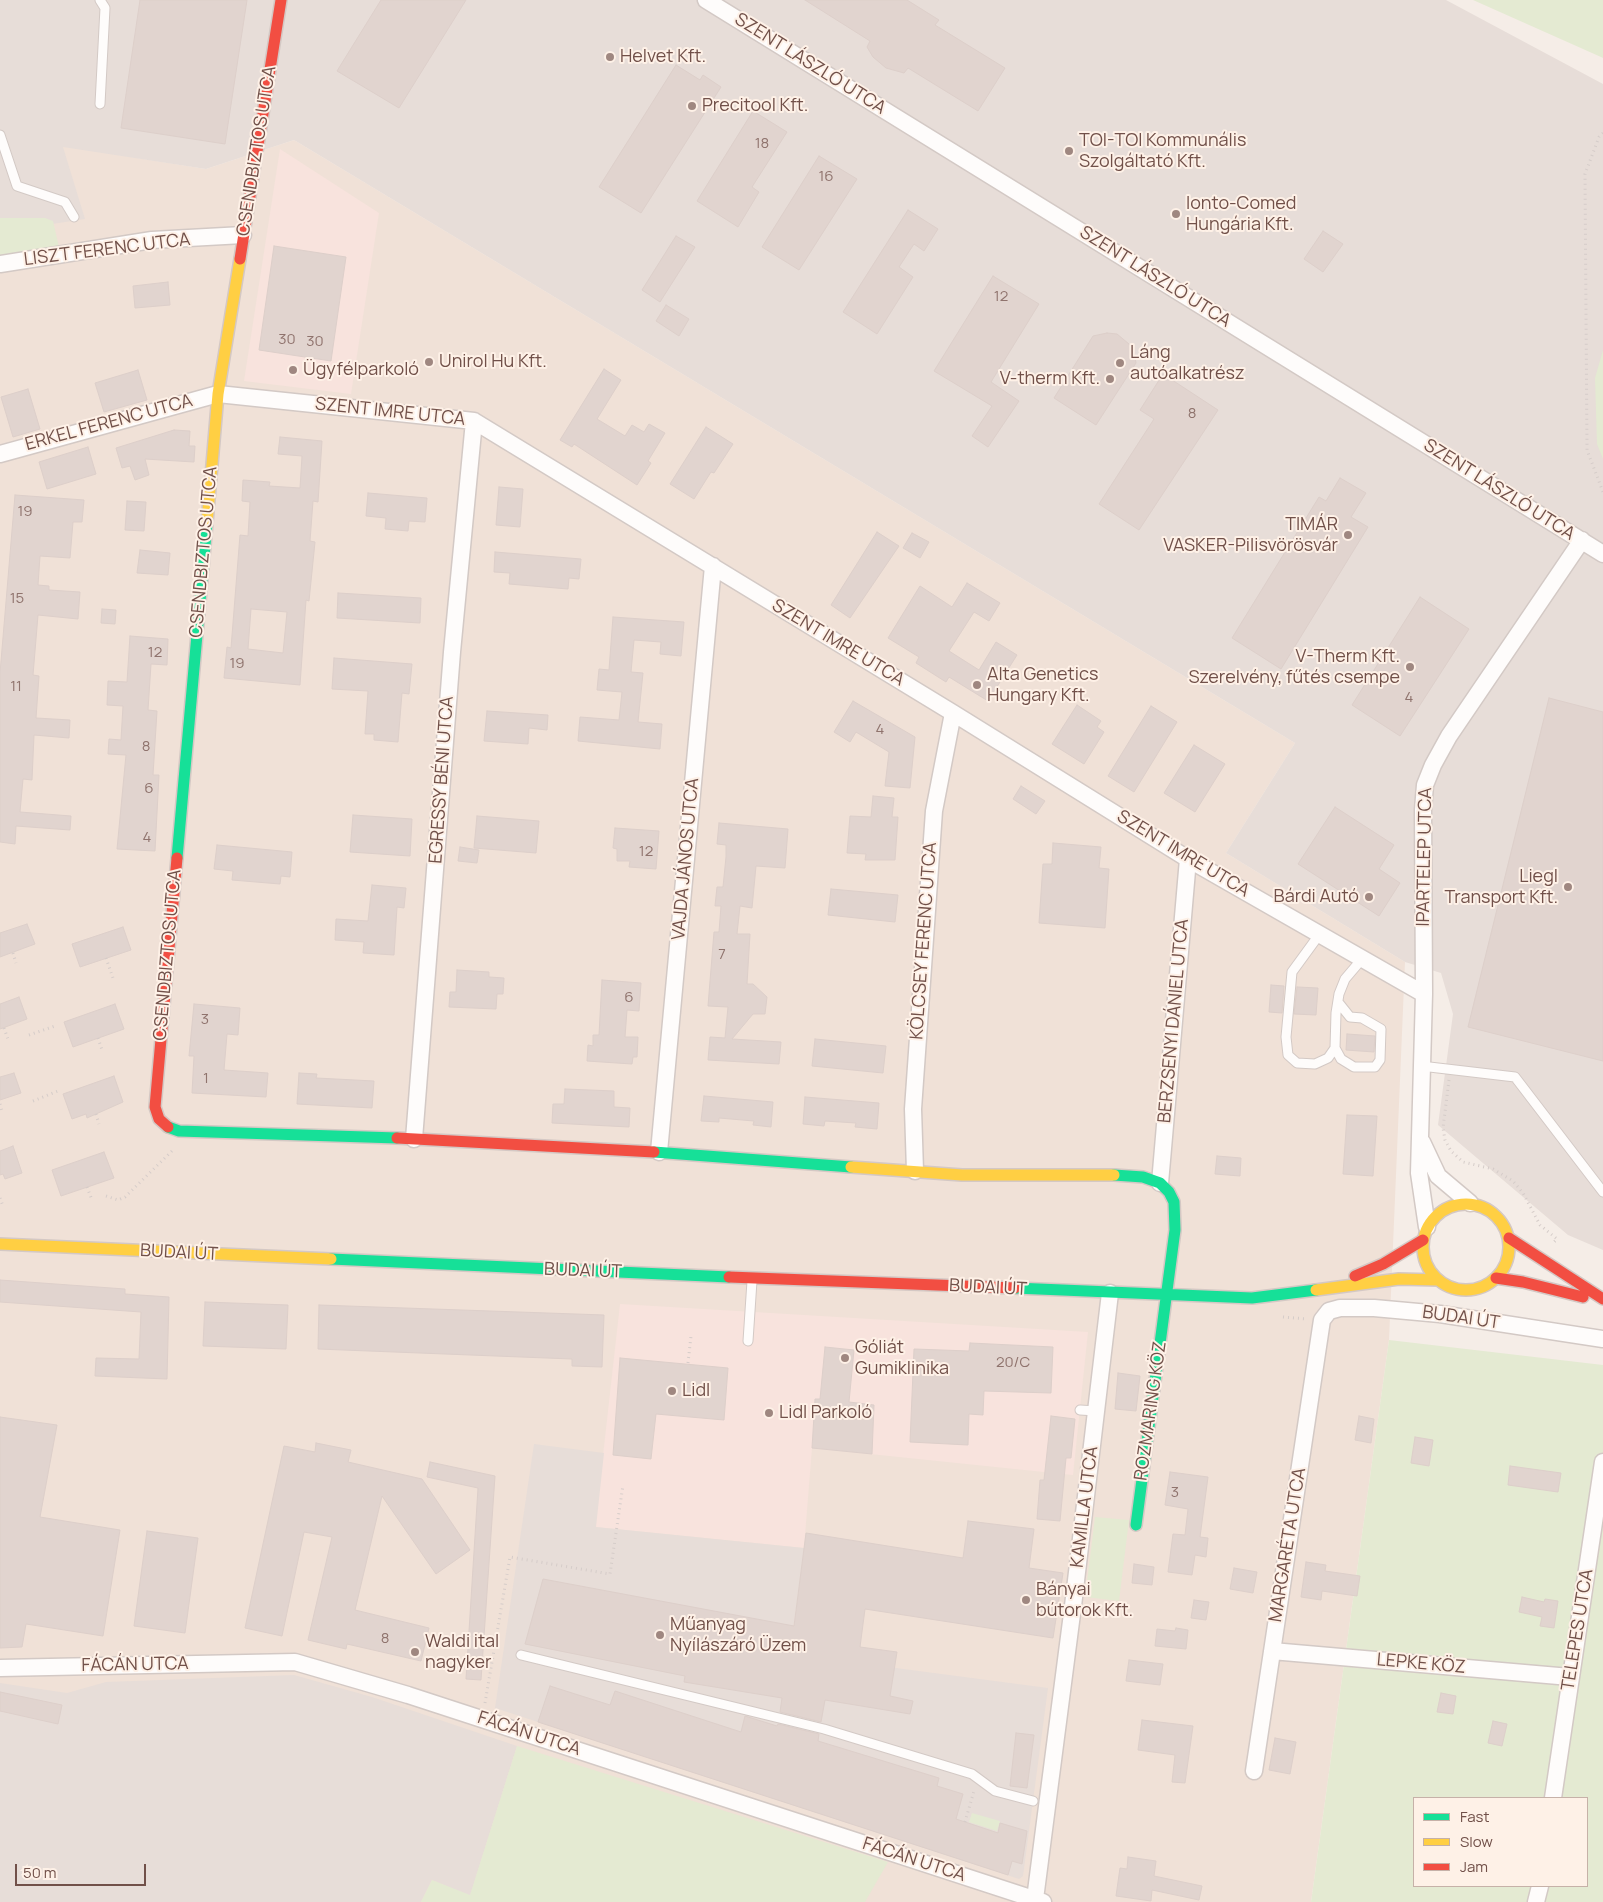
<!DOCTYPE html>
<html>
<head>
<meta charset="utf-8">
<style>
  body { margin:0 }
  #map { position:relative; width:1603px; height:1902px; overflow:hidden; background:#f5ede7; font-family:Manrope,sans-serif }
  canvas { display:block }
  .legend { position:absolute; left:1413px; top:1797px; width:175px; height:90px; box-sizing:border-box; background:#fef1e7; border:1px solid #c6b1a8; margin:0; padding:6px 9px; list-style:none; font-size:15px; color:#715049 }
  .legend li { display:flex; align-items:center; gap:10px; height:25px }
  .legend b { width:25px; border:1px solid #c6b1a8 }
  .scale { position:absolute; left:15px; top:1864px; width:131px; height:22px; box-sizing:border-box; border:2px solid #715049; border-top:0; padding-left:6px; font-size:15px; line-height:18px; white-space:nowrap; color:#715049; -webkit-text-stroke:4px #fef1e7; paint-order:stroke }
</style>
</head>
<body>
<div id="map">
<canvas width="1603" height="1902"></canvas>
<ul class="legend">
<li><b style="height:6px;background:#16e098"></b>Fast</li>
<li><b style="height:6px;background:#ffcf43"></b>Slow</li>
<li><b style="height:6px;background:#f24e42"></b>Jam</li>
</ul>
<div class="scale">50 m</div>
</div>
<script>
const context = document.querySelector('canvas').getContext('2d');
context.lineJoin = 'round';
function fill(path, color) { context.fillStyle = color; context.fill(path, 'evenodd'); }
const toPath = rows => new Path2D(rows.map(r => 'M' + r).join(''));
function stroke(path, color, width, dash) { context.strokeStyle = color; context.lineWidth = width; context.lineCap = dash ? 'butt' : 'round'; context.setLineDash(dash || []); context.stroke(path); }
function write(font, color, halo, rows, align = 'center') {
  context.font = font + ' Manrope,sans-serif'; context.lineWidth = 4; context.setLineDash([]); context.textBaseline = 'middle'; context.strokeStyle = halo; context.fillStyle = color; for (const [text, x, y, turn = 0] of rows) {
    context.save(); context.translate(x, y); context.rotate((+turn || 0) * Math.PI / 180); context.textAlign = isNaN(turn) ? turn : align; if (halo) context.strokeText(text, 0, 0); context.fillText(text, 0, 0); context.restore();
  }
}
fill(toPath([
  [294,140,1295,743,1226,853,1405,962,1389,1340,1311,1902,0,1902,0,232,63,146,206,169]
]), '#f0e1d7');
fill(toPath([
  [280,149,379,213,351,394,244,381],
  [620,1304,1088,1332,1073,1475,812,1448,804,1548,595,1527]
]), '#f8e3dd');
fill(toPath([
  [0,0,1446,0,1603,84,1603,1250,1568,1235,1438,1125,1453,1014,1441,973,1405,962,1226,853,1295,743,294,140,206,169,63,147,85,219,0,232],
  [534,1444,604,1453,596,1527,804,1548,790,1652,858,1663,1048,1688,1023,1876,1019,1879,495,1708],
  [294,1675,372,1697,517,1746,470,1896,432,1880,421,1902,0,1902,0,1683,67,1693,106,1682]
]), '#e7ddd8');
fill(toPath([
  [1473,0,1603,0,1603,58,1601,57],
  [0,218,45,218,53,221,59,247,0,255],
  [1603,350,1603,459,1597,444,1595,378],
  [1389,1340,1603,1365,1603,1902,1311,1902],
  [1414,1798,1587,1798,1587,1886,1414,1886],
  [1095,1517,1129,1520,1119,1601,1085,1597],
  [517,1746,888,1862,865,1902,421,1902,432,1880,470,1895],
  [972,1813,1000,1821,997,1831,969,1822]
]), '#e4ead2');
const building = toPath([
  [140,0,247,0,225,144,121,128,140,0],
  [381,0,466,0,399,108,337,71,381,0],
  [805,0,907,0,939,20,935,25,1005,68,978,111,908,68,904,73,886,68,873,57,867,47,870,41,805,0],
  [676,65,700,80,703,75,721,87,641,213,599,187,676,65],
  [753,111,787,132,752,187,759,192,738,227,697,201,753,111],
  [819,156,857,179,799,270,762,247,819,156],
  [908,210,938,229,924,251,914,244,899,267,913,277,877,334,843,312,908,210],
  [1323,231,1343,244,1323,272,1304,259,1323,231],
  [676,236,695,247,660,302,642,290,676,236],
  [274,246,346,257,331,361,259,350,274,246],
  [993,276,1039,304,991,382,1019,401,988,447,972,436,992,406,934,371,993,276],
  [168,282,170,305,135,308,133,286,168,282],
  [666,305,689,319,679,336,656,321,666,305],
  [1107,333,1117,334,1129,344,1134,352,1136,363,1096,425,1054,398,1093,336,1107,333],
  [604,369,621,380,597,419,625,436,632,425,644,432,649,424,665,433,648,461,651,463,637,485,574,444,572,447,560,440,604,369],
  [138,370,147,400,104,412,95,383,138,370],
  [1163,374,1218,410,1139,530,1099,504,1154,419,1140,410,1163,374],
  [28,389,40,429,13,437,1,397,28,389],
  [706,427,733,444,714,473,711,472,694,499,670,484,706,427],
  [174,430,190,431,189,446,195,446,194,462,145,459,149,475,135,480,130,466,122,468,116,448,174,430],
  [280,437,322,441,318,502,313,501,310,541,315,542,309,601,306,600,300,685,224,678,227,647,231,648,240,535,248,536,250,502,242,501,243,480,270,482,269,486,300,488,302,456,278,454,280,437],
  [251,609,287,612,283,653,248,649,251,609],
  [88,447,96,474,47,489,39,462,88,447],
  [1340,478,1366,493,1351,517,1368,527,1281,669,1232,638,1319,497,1326,501,1340,478],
  [499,487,523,489,520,527,496,525,499,487],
  [368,493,427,498,425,522,409,521,408,531,385,529,386,518,366,516,368,493],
  [15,495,84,500,82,522,73,522,70,558,40,556,38,585,49,586,49,590,80,592,78,619,38,615,33,675,39,676,36,718,70,720,69,738,34,735,32,780,23,779,20,812,71,816,70,830,16,826,15,844,0,842,0,673,15,495],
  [127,501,146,502,144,531,125,530,127,501],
  [877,532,899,546,850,618,831,605,877,532],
  [912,533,929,542,920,558,903,548,912,533],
  [140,550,170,553,168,575,137,573,140,550],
  [495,552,581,559,579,579,569,578,568,589,509,584,510,573,494,572,495,552],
  [967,583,1000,603,989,621,974,612,949,651,979,670,996,642,1017,655,988,701,949,677,946,682,916,663,919,657,888,638,920,586,952,607,967,583],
  [338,593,421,598,420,623,337,618,338,593],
  [1420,597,1469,629,1400,736,1352,705,1420,597],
  [102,609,116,610,115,624,101,623,102,609],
  [613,617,684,622,681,656,660,654,661,642,634,640,631,672,643,673,638,722,662,724,660,749,578,741,580,717,619,720,622,692,597,690,599,669,609,670,613,617],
  [130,636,168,639,167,665,151,664,148,710,157,711,153,775,159,775,155,851,117,849,126,755,108,754,109,739,121,740,123,706,107,705,108,681,127,682,130,636],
  [334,658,412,664,409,694,402,693,398,742,374,740,374,734,365,734,368,691,332,689,334,658],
  [1549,698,1603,712,1603,1061,1468,1027,1549,698],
  [853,701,915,737,910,788,885,786,889,752,856,732,850,742,834,732,853,701],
  [1077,705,1101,721,1097,727,1104,732,1084,764,1052,744,1077,705],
  [1151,706,1177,722,1134,792,1108,776,1151,706],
  [487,711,548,715,547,730,529,728,528,744,484,741,487,711],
  [1194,745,1225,764,1195,812,1164,793,1194,745],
  [1021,786,1045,801,1036,814,1013,799,1021,786],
  [873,796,894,798,892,817,898,817,895,860,865,860,866,854,847,853,850,816,871,817,873,796],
  [1335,807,1394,845,1379,869,1400,883,1379,916,1298,864,1335,807],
  [353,815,412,819,410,856,350,852,353,815],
  [477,816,539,821,536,853,474,848,477,816],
  [719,823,788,829,785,868,756,866,752,908,740,906,737,934,750,934,747,984,753,984,767,997,765,1014,753,1014,732,1039,781,1042,779,1064,708,1060,710,1037,725,1038,728,1007,708,1006,714,932,719,932,721,906,715,906,717,887,723,887,726,857,726,845,717,844,719,823],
  [615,828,659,831,656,869,629,867,630,861,617,861,617,849,613,848,615,828],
  [1053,843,1101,847,1099,868,1109,869,1105,928,1039,923,1043,864,1052,864,1053,843],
  [217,845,292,852,290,877,281,876,280,884,232,880,233,871,214,869,217,845],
  [460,847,479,850,477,863,458,861,460,847],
  [372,885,406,888,404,908,397,907,394,955,363,953,364,942,335,940,336,919,368,921,372,885],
  [831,889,898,895,895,922,828,915,831,889],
  [27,924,35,944,0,957,0,933,27,924],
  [123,927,131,950,80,967,72,944,123,927],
  [457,970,489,972,489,977,504,978,503,994,497,994,496,1009,449,1007,450,992,456,992,457,970],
  [602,980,641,983,639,1011,627,1010,625,1037,638,1037,637,1057,633,1057,632,1064,587,1061,588,1045,593,1046,593,1035,599,1035,602,980],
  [1271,985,1284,986,1282,1013,1269,1012,1271,985],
  [1297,987,1318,988,1316,1015,1294,1014,1297,987],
  [19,997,27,1019,0,1029,0,1004,19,997],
  [115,1004,124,1029,73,1047,64,1022,115,1004],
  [194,1004,240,1008,238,1035,227,1034,224,1070,268,1073,266,1097,192,1093,194,1056,189,1056,194,1004],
  [1347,1034,1375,1036,1374,1052,1346,1050,1347,1034],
  [815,1039,886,1046,883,1073,812,1066,815,1039],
  [14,1073,21,1093,0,1100,0,1077,14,1073],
  [299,1073,317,1074,316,1078,374,1081,372,1108,297,1104,299,1073],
  [114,1076,123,1102,87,1118,86,1114,72,1119,63,1094,114,1076],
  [565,1089,614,1091,614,1107,630,1108,629,1127,552,1123,553,1104,564,1104,565,1089],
  [704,1096,773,1102,771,1127,753,1125,754,1121,719,1118,719,1122,701,1121,704,1096],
  [805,1097,879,1103,877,1129,855,1127,856,1123,825,1121,824,1126,803,1124,805,1097],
  [1347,1115,1377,1116,1373,1176,1343,1174,1347,1115],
  [13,1146,22,1173,5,1179,3,1174,0,1175,0,1151,13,1146],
  [104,1152,114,1178,61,1196,52,1170,104,1152],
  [1217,1156,1241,1158,1240,1176,1215,1174,1217,1156],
  [0,1280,125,1289,125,1294,169,1297,167,1379,95,1376,96,1358,139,1359,141,1312,0,1302,0,1280],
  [205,1302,288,1305,286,1349,203,1346,205,1302],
  [319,1305,604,1315,602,1367,572,1366,572,1359,318,1349,319,1305],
  [970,1343,1053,1347,1051,1393,984,1391,983,1415,969,1414,968,1445,910,1442,914,1349,969,1351,970,1343],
  [825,1347,854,1350,849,1402,874,1405,872,1454,812,1448,815,1399,820,1399,825,1347],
  [620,1358,728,1368,724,1420,656,1414,651,1459,613,1455,620,1358],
  [1118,1373,1140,1376,1136,1411,1115,1409,1118,1373],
  [1051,1416,1075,1419,1071,1458,1066,1458,1060,1521,1037,1519,1040,1480,1044,1480,1051,1416],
  [1359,1416,1374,1419,1371,1443,1355,1440,1359,1416],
  [0,1417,57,1425,40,1517,120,1530,103,1636,26,1624,22,1647,0,1648,0,1417],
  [1415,1437,1433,1440,1429,1466,1411,1463,1415,1437],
  [316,1443,351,1450,348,1462,422,1479,470,1550,436,1574,382,1496,355,1610,429,1628,421,1661,347,1644,346,1649,308,1640,332,1537,304,1532,282,1636,245,1628,284,1446,315,1452,316,1443],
  [430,1462,495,1476,481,1680,466,1679,478,1488,427,1477,430,1462],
  [1510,1466,1561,1473,1558,1492,1508,1485,1510,1466],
  [1170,1472,1208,1477,1200,1537,1208,1538,1206,1557,1195,1555,1192,1575,1168,1572,1173,1534,1185,1535,1188,1509,1165,1505,1170,1472],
  [968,1521,1034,1529,1029,1568,1063,1573,1053,1638,865,1609,860,1647,897,1652,890,1696,913,1701,910,1714,825,1700,821,1722,780,1712,782,1698,684,1682,685,1676,525,1644,543,1579,794,1626,806,1533,963,1558,968,1521],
  [147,1531,198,1538,185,1633,134,1626,147,1531],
  [1306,1562,1326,1565,1325,1571,1360,1576,1357,1596,1322,1591,1321,1600,1301,1597,1306,1562],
  [1134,1564,1154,1567,1152,1585,1132,1583,1134,1564],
  [1234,1568,1257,1572,1253,1593,1230,1589,1234,1568],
  [1522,1597,1544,1602,1545,1599,1558,1601,1554,1628,1540,1626,1542,1617,1519,1612,1522,1597],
  [1194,1600,1209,1602,1206,1620,1191,1618,1194,1600],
  [1176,1628,1188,1630,1186,1649,1155,1646,1157,1629,1175,1631,1176,1628],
  [1129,1660,1163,1664,1160,1685,1126,1681,1129,1660],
  [550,1686,610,1705,615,1691,741,1732,745,1716,777,1726,778,1724,819,1734,818,1741,939,1778,937,1786,963,1794,956,1819,998,1833,1000,1823,1027,1831,1022,1864,1012,1861,1008,1875,538,1722,550,1686],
  [0,1692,62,1705,58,1724,0,1711,0,1692],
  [1441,1693,1456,1696,1453,1714,1437,1712,1441,1693],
  [1142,1720,1193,1726,1185,1783,1172,1782,1175,1755,1138,1750,1142,1720],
  [1493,1721,1507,1724,1502,1746,1488,1743,1493,1721],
  [1016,1733,1034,1735,1027,1788,1010,1786,1016,1733],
  [1275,1738,1296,1742,1290,1774,1269,1770,1275,1738],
  [1128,1857,1156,1861,1154,1876,1202,1886,1199,1900,1152,1890,1151,1901,1116,1896,1120,1868,1127,1869,1128,1857]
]);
fill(building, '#e1d4cf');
stroke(building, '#ddcfca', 1);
const lane = toPath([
  [100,0,105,8,100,104],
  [0,135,17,186,65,202,74,217],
  [1319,935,1292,972,1286,1037,1288,1055,1297,1063,1315,1064,1328,1058,1335,1048],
  [1338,1002,1350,1017,1362,1018,1381,1029,1380,1060,1375,1067,1354,1067,1341,1059,1335,1048,1336,1013,1339,994,1345,979,1362,959],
  [1421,1066,1515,1077,1603,1192],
  [748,1341,752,1281],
  [1080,1410,1096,1411],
  [521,1655,824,1729,972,1774,995,1791,1033,1801]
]);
const street = toPath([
  [706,0,1603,554],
  [0,264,152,240,243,235],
  [0,454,218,394,474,421,953,713,1188,859,1424,994],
  [414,1139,452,652,474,421],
  [1422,1142,1438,1176,1470,1203],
  [659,1152,713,566],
  [915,1171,913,1109,934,811,953,713],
  [1160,1183,1188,859],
  [1427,1227,1419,1173,1424,994,1423,810,1425,785,1433,765,1449,736,1582,540],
  [1272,1651,1570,1677],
  [0,1668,295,1662,408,1695,1043,1902],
  [1254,1771,1322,1320,1329,1311,1340,1308,1374,1308,1440,1314,1603,1339],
  [1553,1798,1603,1462],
  [1035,1899,1073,1606,1110,1293],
  [1536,1902,1540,1886]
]);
const fast = toPath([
  [177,858,207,523],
  [168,1127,179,1131,397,1138],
  [654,1152,851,1167],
  [1114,1175,1143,1177,1160,1183,1169,1192,1174,1202,1175,1230,1136,1525],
  [331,1259,729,1277],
  [1015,1288,1252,1298,1316,1290]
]);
const slow = toPath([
  [207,523,218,394,240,259],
  [851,1167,962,1175,1114,1175],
  '1423 1247a43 43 0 1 1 86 0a43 43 0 1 1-86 0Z',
  [0,1244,331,1259],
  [1316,1290,1399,1279,1438,1280]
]);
const jam = toPath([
  [240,259,281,0],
  [168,1127,159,1119,155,1107,177,858],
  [397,1138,654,1152],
  [1509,1238,1603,1299],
  [1355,1276,1383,1264,1423,1240],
  [729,1277,1015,1288],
  [1496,1278,1523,1282,1583,1297]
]);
stroke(lane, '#d3c9c5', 11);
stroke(street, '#d3c9c5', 19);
stroke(fast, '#d4c8c4', 14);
stroke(slow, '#d4c8c4', 14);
stroke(jam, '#d4c8c4', 14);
stroke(toPath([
  [1603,133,1599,137,1585,174,1587,450,1603,492],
  [13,953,16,963],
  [106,958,113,978],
  [4,1028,9,1042],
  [29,1035,55,1026],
  [98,1038,102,1050],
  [1449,1080,1443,1128,1445,1140,1451,1151,1463,1162,1493,1169,1513,1181,1523,1193,1540,1225,1557,1239,1554,1242],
  [33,1101,58,1091],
  [0,1104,2,1111],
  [96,1114,99,1124],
  [87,1187,92,1200],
  [106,1196,118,1200,125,1197,174,1149],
  [0,1198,3,1206],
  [1283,1317,1307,1319],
  [688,1363,691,1336],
  [485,1703,510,1557,610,1574,623,1485],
  [965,1822,974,1791]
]), '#d5ccc9', 3, [1, 4]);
stroke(lane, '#fefcfb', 9);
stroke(street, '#fefcfb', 16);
stroke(fast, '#16e098', 11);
stroke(slow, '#ffcf43', 11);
stroke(jam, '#f24e42', 11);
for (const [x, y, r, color] of [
  [610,57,5,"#9f8780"],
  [692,106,5,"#9f8780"],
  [1069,151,5,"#9f8780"],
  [1176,214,5,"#9f8780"],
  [429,362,5,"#9f8780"],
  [1120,363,5,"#9f8780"],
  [293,370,5,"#9f8780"],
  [1110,379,5,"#9f8780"],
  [1348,535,5,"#9f8780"],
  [1410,667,5,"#9f8780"],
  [977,685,5,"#9f8780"],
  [1568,887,5,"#9f8780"],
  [1369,897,5,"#9f8780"],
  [845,1358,5,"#9f8780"],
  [672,1391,5,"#9f8780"],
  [769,1413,5,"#9f8780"],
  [1026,1600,5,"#9f8780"],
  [660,1635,5,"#9f8780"],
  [415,1652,5,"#9f8780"]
]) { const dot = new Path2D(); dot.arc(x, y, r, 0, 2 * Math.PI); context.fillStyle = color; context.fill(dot); stroke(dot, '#fef1e7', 2); }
write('15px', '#8f736d', null, [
  ["18",762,144],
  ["16",826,177],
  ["12",1001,297],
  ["30",287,340],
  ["30",315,342],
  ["8",1192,414],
  ["19",25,512],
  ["15",17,599],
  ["12",155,653],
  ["19",237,664],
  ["11",16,687],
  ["4",1409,698],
  ["4",880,730],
  ["8",146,747],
  ["6",149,789],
  ["4",147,838],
  ["12",646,852],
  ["7",722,955],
  ["6",629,998],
  ["3",205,1020],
  ["1",206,1079],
  ["20/C",1013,1363],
  ["3",1175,1493],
  ["8",385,1639]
]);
write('18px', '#715049', '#fef1e7', [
  ["Helvet Kft.",620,57],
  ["Precitool Kft.",702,106],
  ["TOI-TOI Kommunális",1079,141],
  ["Szolgáltató Kft.",1079,162],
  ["Ionto-Comed",1186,204],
  ["Hungária Kft.",1186,225],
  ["Láng",1130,353],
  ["autóalkatrész",1130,374],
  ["Unirol Hu Kft.",439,362],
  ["Ügyfélparkoló",303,370],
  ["V-therm Kft.",1100,379,"right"],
  ["TIMÁR",1338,525,"right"],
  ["VASKER-Pilisvörösvár",1338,546,"right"],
  ["V-Therm Kft.",1400,657,"right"],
  ["Szerelvény, fűtés csempe",1400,678,"right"],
  ["Alta Genetics",987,675],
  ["Hungary Kft.",987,696],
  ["Liegl",1558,877,"right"],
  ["Transport Kft.",1558,898,"right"],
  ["Bárdi Autó",1359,897,"right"],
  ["Góliát",855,1348],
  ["Gumiklinika",855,1369],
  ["Lidl",682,1391],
  ["Lidl Parkoló",779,1413],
  ["Bányai",1036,1590],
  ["bútorok Kft.",1036,1611],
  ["Műanyag",670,1625],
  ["Nyílászáró Üzem",670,1646],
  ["Waldi ital",425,1642],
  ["nagyker",425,1663]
], 'left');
write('18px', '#715049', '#fef1e7', [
  ["SZENT LÁSZLÓ UTCA",810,64,32],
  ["CSENDBIZTOS UTCA",257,151,-81],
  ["LISZT FERENC UTCA",107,250,-7],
  ["SZENT LÁSZLÓ UTCA",1155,277,32],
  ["SZENT IMRE UTCA",390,412,6],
  ["ERKEL FERENC UTCA",109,423,-15],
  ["SZENT LÁSZLÓ UTCA",1499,490,32],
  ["CSENDBIZTOS UTCA",204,552,-85],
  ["SZENT IMRE UTCA",838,643,31],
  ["EGRESSY BÉNI UTCA",442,780,-86],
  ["SZENT IMRE UTCA",1183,854,31],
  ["IPARTELEP UTCA",1425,857,-89],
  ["VAJDA JÁNOS UTCA",686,859,-85],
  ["KÖLCSEY FERENC UTCA",924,941,-86],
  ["CSENDBIZTOS UTCA",168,955,-85],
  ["BERZSENYI DÁNIEL UTCA",1174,1021,-85],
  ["BUDAI ÚT",179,1253,3],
  ["BUDAI ÚT",583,1271,2],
  ["BUDAI ÚT",988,1288,3],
  ["BUDAI ÚT",1461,1318,8],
  ["ROZMARING KÖZ",1151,1411,-82],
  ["KAMILLA UTCA",1085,1507,-83],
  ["MARGARÉTA UTCA",1288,1545,-81],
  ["TELEPES UTCA",1578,1630,-81],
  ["LEPKE KÖZ",1421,1664,5],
  ["FÁCÁN UTCA",135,1665,-1],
  ["FÁCÁN UTCA",529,1734,18],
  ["FÁCÁN UTCA",914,1860,18]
]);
</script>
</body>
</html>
